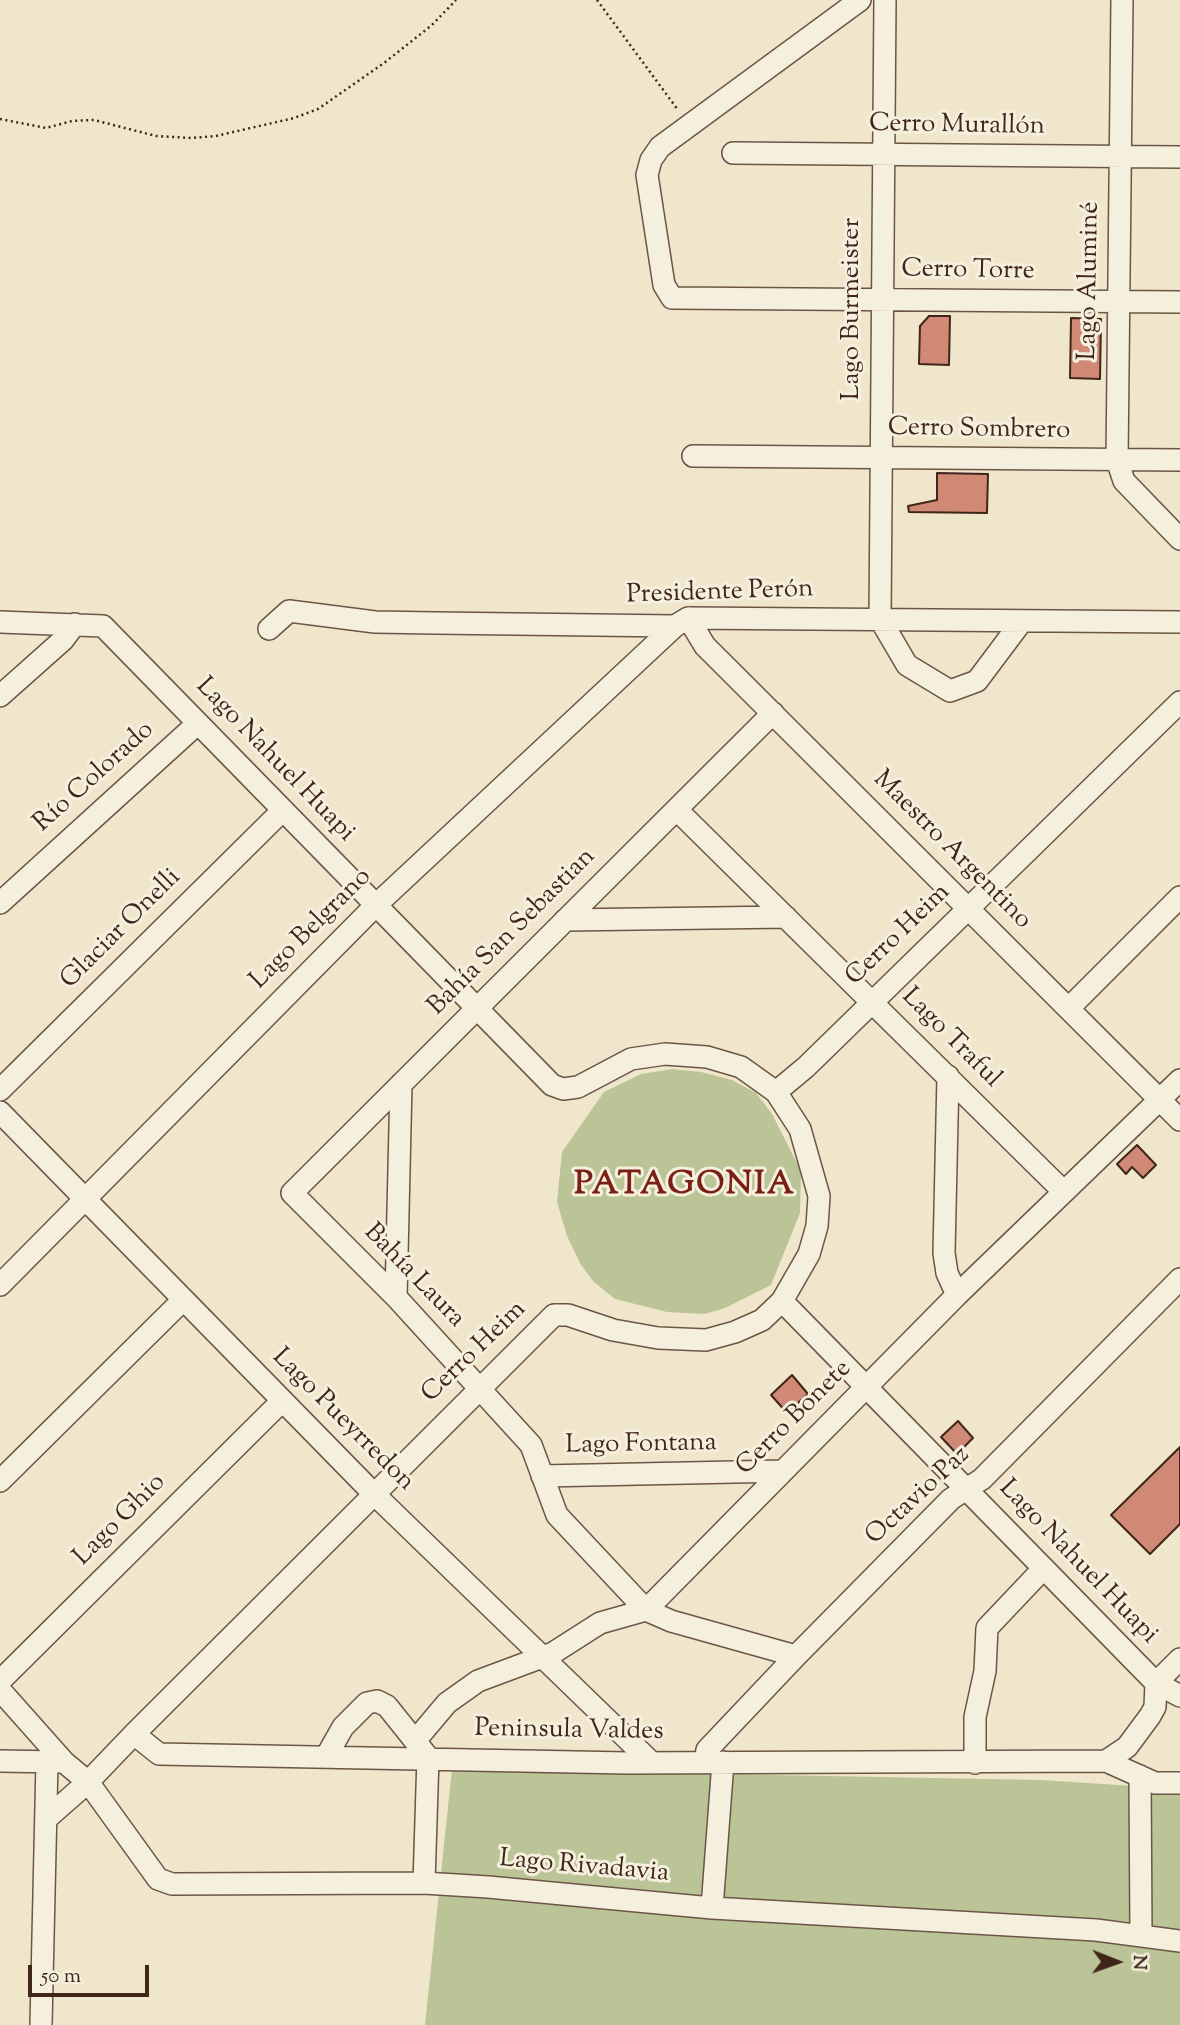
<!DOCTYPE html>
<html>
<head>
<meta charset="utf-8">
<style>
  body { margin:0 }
  #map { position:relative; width:1180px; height:2025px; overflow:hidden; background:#efe6cc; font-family:"Sorts Mill Goudy",serif }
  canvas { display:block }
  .north { position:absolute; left:1082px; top:1927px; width:70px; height:70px; -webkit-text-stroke:5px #f5efde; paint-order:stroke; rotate:91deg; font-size:19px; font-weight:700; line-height:28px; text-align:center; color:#40251a }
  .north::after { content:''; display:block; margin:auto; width:24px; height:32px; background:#40251a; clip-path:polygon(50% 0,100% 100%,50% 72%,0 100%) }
  .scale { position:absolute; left:28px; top:1965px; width:121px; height:32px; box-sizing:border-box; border:4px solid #40251a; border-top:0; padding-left:9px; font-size:21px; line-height:24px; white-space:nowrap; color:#40251a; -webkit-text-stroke:5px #f5efde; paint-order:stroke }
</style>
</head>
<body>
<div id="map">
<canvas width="1180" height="2025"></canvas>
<div class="north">N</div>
<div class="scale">50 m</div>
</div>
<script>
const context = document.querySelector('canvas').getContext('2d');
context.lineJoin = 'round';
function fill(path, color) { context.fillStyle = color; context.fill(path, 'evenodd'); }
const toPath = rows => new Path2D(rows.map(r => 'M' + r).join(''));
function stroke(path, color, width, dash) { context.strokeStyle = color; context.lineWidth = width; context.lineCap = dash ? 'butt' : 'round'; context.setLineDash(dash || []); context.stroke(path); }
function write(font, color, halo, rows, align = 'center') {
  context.font = font + ' "Sorts Mill Goudy",serif'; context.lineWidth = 6; context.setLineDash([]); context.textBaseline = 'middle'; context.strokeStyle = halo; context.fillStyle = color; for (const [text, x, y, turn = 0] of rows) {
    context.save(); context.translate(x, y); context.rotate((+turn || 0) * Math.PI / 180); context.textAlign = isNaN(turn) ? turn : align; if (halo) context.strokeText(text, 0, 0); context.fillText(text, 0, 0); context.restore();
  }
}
fill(toPath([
  [673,1069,701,1072,732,1080,756,1093,772,1114,801,1171,800,1213,771,1285,725,1308,705,1314,667,1312,615,1299,594,1282,581,1265,567,1236,557,1202,562,1152,604,1092,641,1074],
  [452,1769,1041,1780,1180,1789,1180,2025,425,2025]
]), '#bbc496');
const building = toPath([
  [929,316,950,316,949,365,919,364,920,326,929,316],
  [1071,318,1101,319,1100,379,1070,378,1071,318],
  [937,473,988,474,987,513,909,512,908,506,937,500,937,473],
  [1137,1145,1156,1165,1143,1178,1132,1167,1126,1174,1117,1164,1137,1145],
  [792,1375,808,1394,787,1413,771,1395,792,1375],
  [958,1421,973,1438,957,1454,941,1437,958,1421],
  [1180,1447,1180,1524,1150,1554,1111,1515,1180,1447]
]);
fill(building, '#cf8975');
stroke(building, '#40251a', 2);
const minor = toPath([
  [860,0,660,147,651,160,647,175,664,285,672,298,1180,302],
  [885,0,880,619,907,665,950,691,977,681,1022,621],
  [1122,0,1117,460,1124,481,1180,539],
  [733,153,1180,157],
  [693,456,1180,460],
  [688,618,705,646,1180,1120],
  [0,622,103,626,552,1085,563,1089,578,1087,631,1059,665,1054,707,1057,741,1067,776,1092,800,1129,819,1196,817,1226,809,1254,782,1301,762,1320,735,1332,706,1340,658,1338,613,1330,568,1315,554,1315,134,1734],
  [269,629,289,611,375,622,435,623,675,626,688,618,1180,622],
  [0,696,63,640,75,624],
  [773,713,292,1193,396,1297,531,1445,557,1515,646,1610,671,1621,796,1656],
  [677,810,1063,1191],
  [0,903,197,724],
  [565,920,786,917],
  [1069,1008,1180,897],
  [948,1076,944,1253,947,1273,957,1295],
  [0,1090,283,810],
  [776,1092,806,1067,1180,702],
  [0,1112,373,1493,651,1762],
  [0,1285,376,905,675,626],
  [396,1297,401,1084],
  [782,1301,1156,1683,1180,1659],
  [542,1476,783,1471],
  [0,1481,183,1300],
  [0,1681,282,1401],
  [0,1690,64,1762,88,1782,134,1734,159,1754,627,1763,1106,1761,1127,1747,1150,1716,1155,1707,1156,1683,1180,1696],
  [415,1741,447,1703,478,1681,553,1653,600,1623,646,1610,957,1295,1180,1080],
  [326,1757,343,1727,367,1703,377,1701,387,1706,415,1741,428,1757,424,1883],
  [0,1761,59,1762],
  [1106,1761,1155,1783,1180,1783],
  [705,1762,707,1750,796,1656,951,1499,982,1479,1180,1279],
  [975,1763,975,1717,985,1671,987,1628,1042,1570],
  [1140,1776,1141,1935],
  [46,1819,88,1782,158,1879,172,1884,424,1883,488,1887,712,1908,1096,1930,1180,1941],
  [712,1908,723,1762],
  [41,2025,47,1762]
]);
stroke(minor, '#6c5546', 24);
stroke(toPath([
  [597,0,678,110],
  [0,119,46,128,72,121,94,120,156,136,191,138,216,136,294,118,318,109,384,63,432,25,456,0]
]), '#40251a', 2.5, [2, 3.5]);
stroke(minor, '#f5efde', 21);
write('26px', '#40251a', '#f5efde', [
  ["Cerro Murallón",957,127,1],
  ["Cerro Torre",968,272,1],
  ["Lago Aluminé",1091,281,-89],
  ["Lago Burmeister",854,309,-90],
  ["Cerro Sombrero",979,431,1],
  ["Presidente Perón",720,594,-2],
  ["Lago Nahuel Huapi",274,761,46],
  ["Río Colorado",95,778,-42],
  ["Maestro Argentino",951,851,45],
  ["Glaciar Onelli",122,930,-45],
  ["Lago Belgrano",312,930,-45],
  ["Bahía San Sebastian",513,933,-45],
  ["Cerro Heim",899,936,-44],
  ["Lago Traful",950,1039,45],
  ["Bahía Laura",413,1277,46],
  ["Cerro Heim",475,1353,-44],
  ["Cerro Bonete",795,1419,-45],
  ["Lago Pueyrredon",342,1421,45],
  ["Lago Fontana",641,1446,-1],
  ["Octavio Paz",919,1497,-43],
  ["Lago Ghio",121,1521,-45],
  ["Lago Nahuel Huapi",1077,1563,46],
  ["Peninsula Valdes",569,1732,1],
  ["Lago Rivadavia",584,1868,5]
]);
context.letterSpacing = '2px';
write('bold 33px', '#7a1f14', '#f5efde', [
  ["PATAGONIA",685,1187]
]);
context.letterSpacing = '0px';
</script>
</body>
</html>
